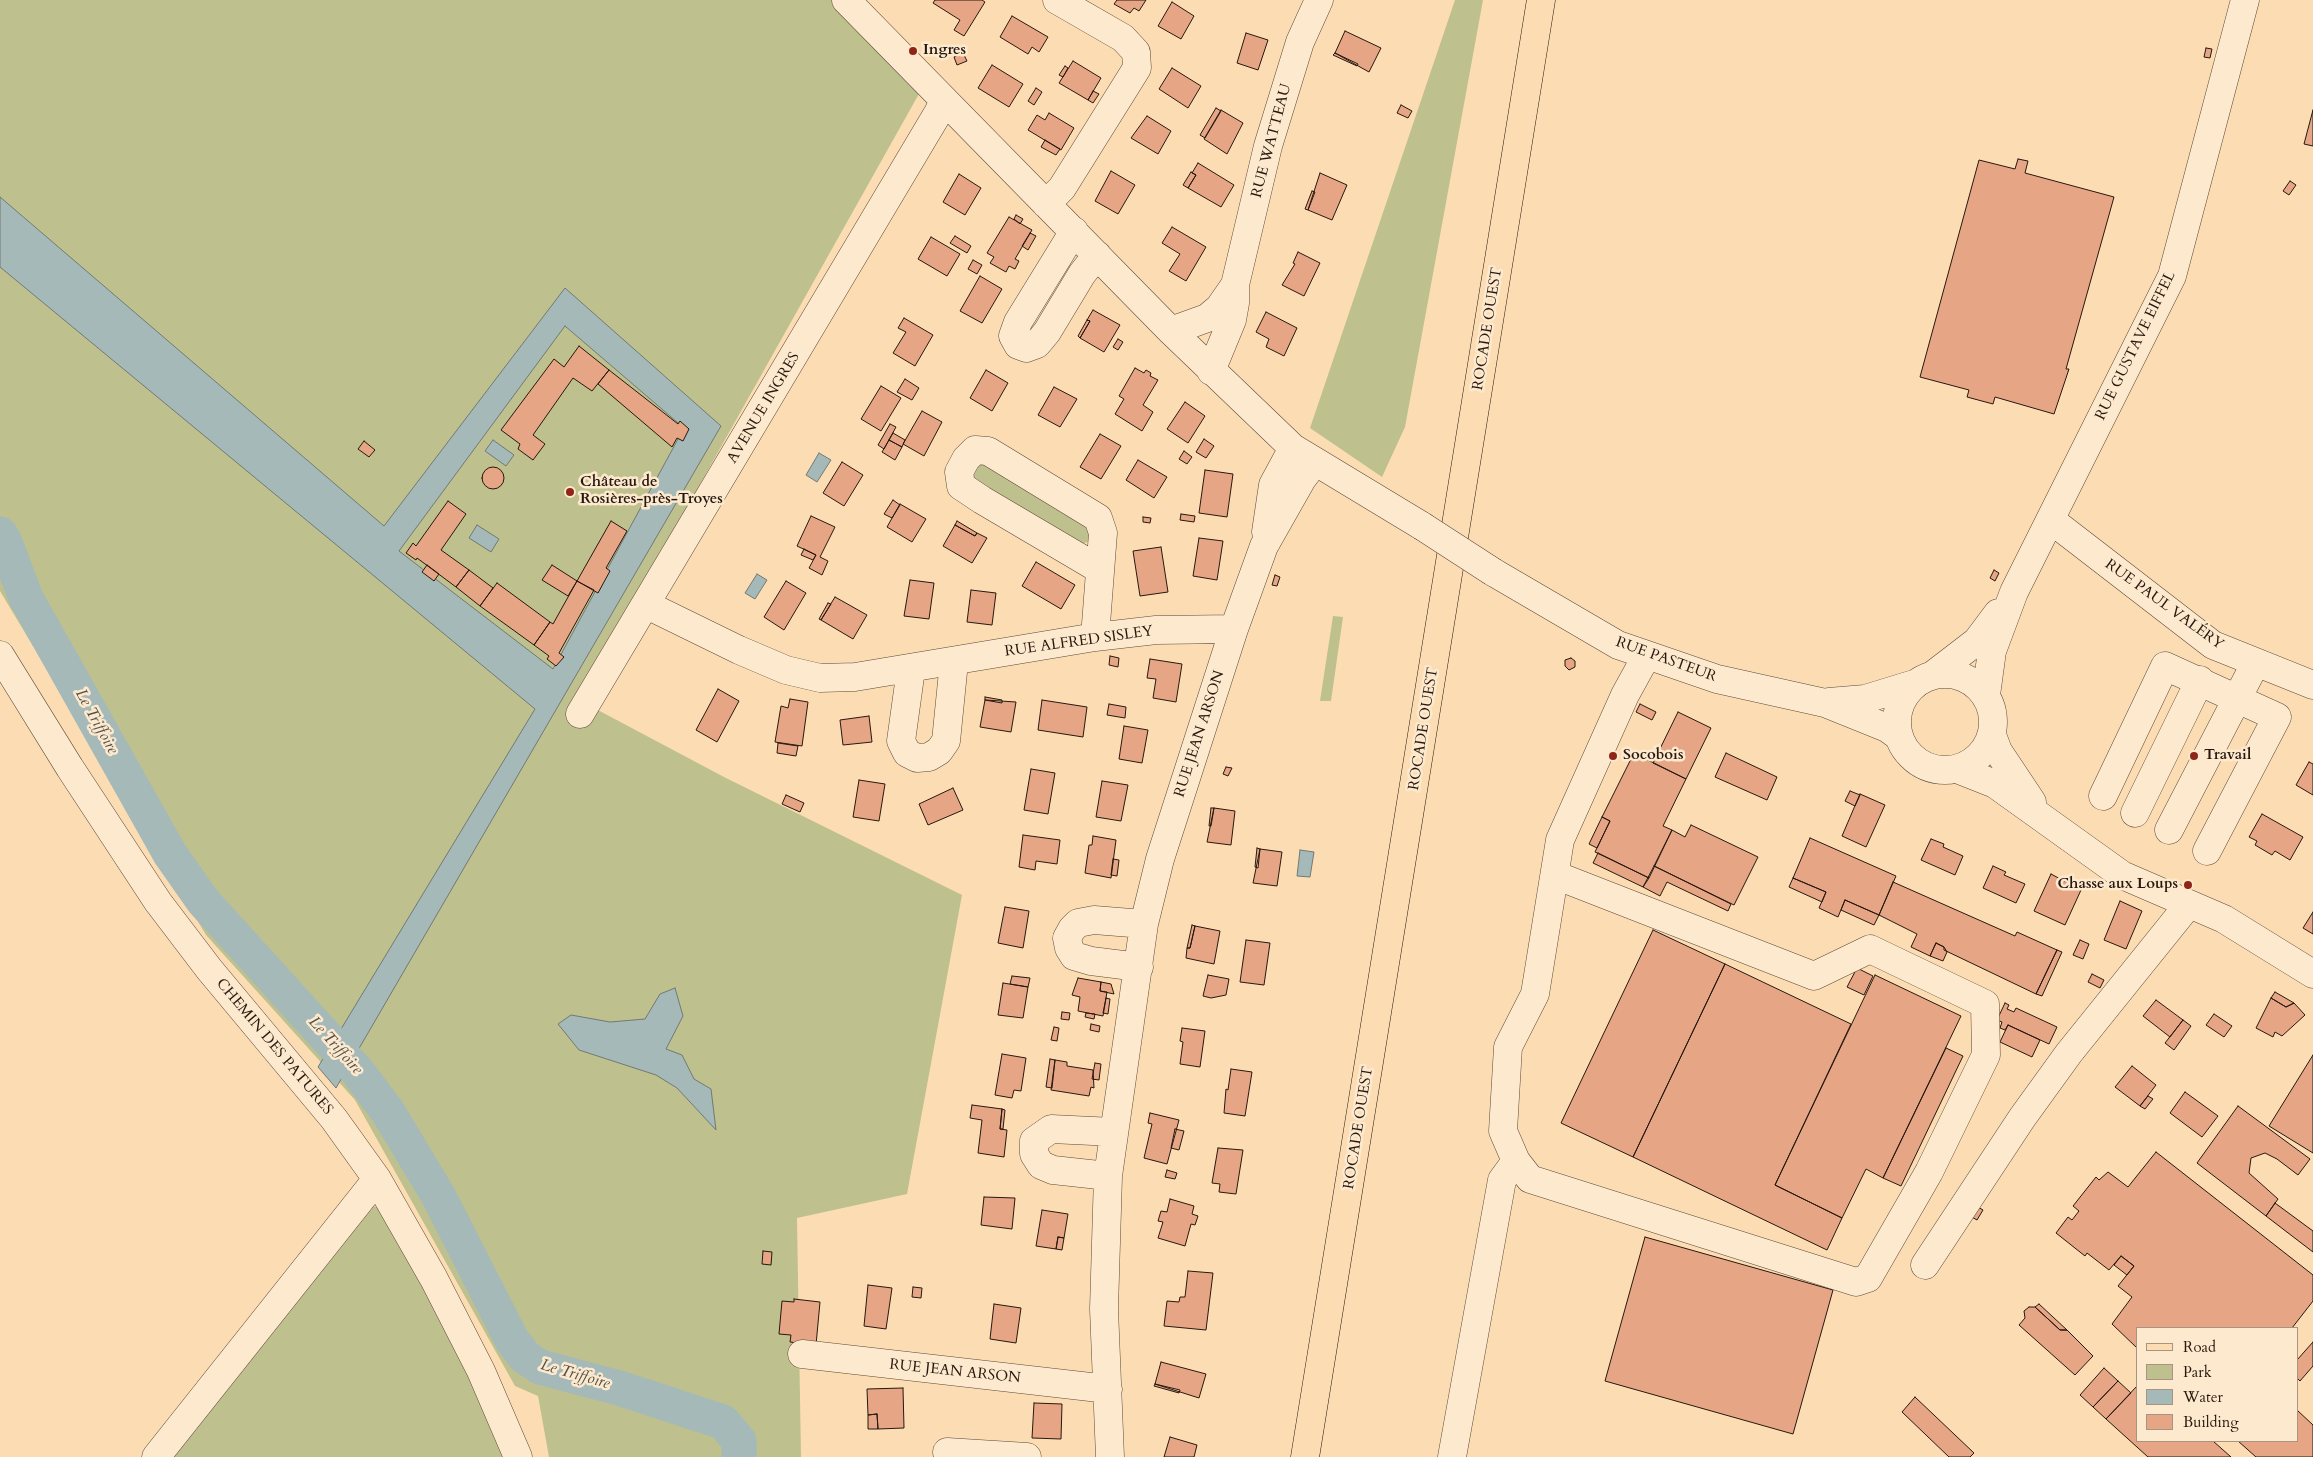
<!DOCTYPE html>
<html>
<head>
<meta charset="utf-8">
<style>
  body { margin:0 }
  #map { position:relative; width:2313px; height:1457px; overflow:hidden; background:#fcddb3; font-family:Cardo,serif }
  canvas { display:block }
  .legend { position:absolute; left:2136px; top:1327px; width:162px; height:115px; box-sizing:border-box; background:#fde9ce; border:1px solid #a79582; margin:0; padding:6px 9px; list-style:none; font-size:15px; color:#27180f }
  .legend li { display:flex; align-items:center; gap:10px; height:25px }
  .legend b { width:25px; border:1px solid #a79582 }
</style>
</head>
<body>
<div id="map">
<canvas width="2313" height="1457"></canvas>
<ul class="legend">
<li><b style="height:6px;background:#fcddb3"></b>Road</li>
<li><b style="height:14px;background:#bec18d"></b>Park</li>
<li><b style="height:14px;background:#a4b9b8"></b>Water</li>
<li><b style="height:14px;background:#e6a585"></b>Building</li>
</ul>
</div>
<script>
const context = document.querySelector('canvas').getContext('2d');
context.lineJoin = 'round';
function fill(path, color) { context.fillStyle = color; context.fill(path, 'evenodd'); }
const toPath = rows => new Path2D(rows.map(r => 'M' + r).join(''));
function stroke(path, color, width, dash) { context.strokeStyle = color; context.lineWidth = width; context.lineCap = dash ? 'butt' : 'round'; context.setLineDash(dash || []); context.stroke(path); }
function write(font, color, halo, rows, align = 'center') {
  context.font = font + ' Cardo,serif'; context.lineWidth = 5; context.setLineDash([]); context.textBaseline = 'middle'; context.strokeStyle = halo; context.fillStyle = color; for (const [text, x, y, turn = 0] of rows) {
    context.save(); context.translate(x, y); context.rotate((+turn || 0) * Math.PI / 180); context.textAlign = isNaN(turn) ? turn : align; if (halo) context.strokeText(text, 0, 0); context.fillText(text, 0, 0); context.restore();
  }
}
fill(toPath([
  [0,0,833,0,920,92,579,700,724,777,962,895,907,1194,797,1218,801,1457,549,1457,538,1396,515,1386,355,1100,206,935,0,591],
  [1455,0,1483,0,1405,427,1382,477,1310,428],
  [976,461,1087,517,1091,540,1079,546,971,486,971,465],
  [1333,616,1343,617,1331,701,1320,701],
  [362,1206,385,1207,510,1457,164,1457]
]), '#bec18d');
const water = toPath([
  [0,197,384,526,565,288,721,426,336,1088,318,1067,535,709,0,267,0,197],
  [565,326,684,428,553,669,399,551,565,326],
  [493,440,514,455,506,466,485,451,493,440],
  [819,453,831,460,817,482,806,475,819,453],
  [477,525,499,539,491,552,469,538,477,525],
  [757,574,767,580,755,599,745,593,757,574],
  [1300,850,1314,852,1310,877,1297,876,1300,850],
  [675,988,683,1016,666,1049,682,1055,694,1079,711,1089,716,1130,677,1088,656,1075,579,1050,558,1024,571,1015,610,1022,645,1019,660,994,675,988]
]);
fill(water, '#a4b9b8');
stroke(water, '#727974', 1);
stroke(toPath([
  [0,534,4,540,26,598,170,854,203,901,358,1072,388,1112,439,1197,512,1340,525,1357,540,1367,619,1388,723,1422,739,1441,739,1457]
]), '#a4b9b8', 35);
const building = toPath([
  [935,0,982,0,985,2,964,36,954,30,960,20,933,3,935,0],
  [1117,0,1146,0,1139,11,1134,8,1130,13,1114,4,1117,0],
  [1172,2,1194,16,1181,39,1158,26,1172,2],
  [1012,16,1048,37,1039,52,1032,47,1028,54,1000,37,1012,16],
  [1345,31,1381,48,1369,72,1335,53,1345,31],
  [1246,33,1268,40,1258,70,1237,63,1246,33],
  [2206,48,2212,49,2210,58,2204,57,2206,48],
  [963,53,967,61,957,65,954,57,963,53],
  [1335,53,1358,64,1357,66,1333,55,1335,53],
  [1073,61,1101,78,1088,100,1059,83,1073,61],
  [992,65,1023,84,1009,107,978,88,992,65],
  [1065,66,1068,68,1063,77,1059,75,1065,66],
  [1172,68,1201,86,1188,108,1159,89,1172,68],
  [1036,88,1042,92,1034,105,1028,101,1036,88],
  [1093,91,1099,94,1093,103,1088,100,1093,91],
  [1401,105,1412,111,1408,118,1397,113,1401,105],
  [1216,108,1221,111,1205,138,1200,135,1216,108],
  [1221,110,1243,123,1227,154,1204,139,1221,110],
  [2313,110,2313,146,2304,144,2313,110],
  [1049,113,1074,128,1061,150,1028,130,1037,115,1045,120,1049,113],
  [1147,116,1171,131,1158,154,1131,138,1147,116],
  [1045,140,1060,149,1056,155,1041,147,1045,140],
  [2018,159,2028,161,2025,173,2114,197,2066,369,2069,369,2054,414,1995,397,1993,404,1967,397,1969,390,1920,377,1979,160,2015,169,2018,159],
  [1198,163,1234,185,1221,207,1188,188,1196,175,1192,173,1198,163],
  [1111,171,1135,185,1118,214,1095,201,1111,171],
  [1191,172,1196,175,1188,188,1183,185,1191,172],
  [1320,173,1347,185,1332,220,1308,210,1320,173],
  [959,174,981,188,965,215,943,202,959,174],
  [2290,181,2296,185,2289,195,2283,191,2290,181],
  [1312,191,1315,192,1308,210,1305,209,1312,191],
  [1016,215,1023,219,1020,224,1014,219,1016,215],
  [1009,217,1032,230,1015,259,1019,261,1015,269,1009,266,1006,272,990,263,994,257,987,253,1009,217],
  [1172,227,1206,247,1186,281,1169,271,1180,254,1162,243,1172,227],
  [1030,233,1036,236,1028,250,1022,246,1030,233],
  [955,236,971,246,967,253,950,243,955,236],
  [931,237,960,254,947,276,918,259,931,237],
  [1298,252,1320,263,1304,296,1282,285,1295,264,1293,263,1298,252],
  [973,260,982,265,977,274,968,269,973,260],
  [980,276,1002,289,982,323,960,311,980,276],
  [1093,310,1120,325,1104,352,1080,338,1090,321,1087,320,1093,310],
  [1266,312,1297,328,1284,356,1266,347,1269,339,1256,332,1266,312],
  [904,318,933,335,915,366,893,353,906,332,898,328,904,318],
  [1087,320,1090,321,1080,338,1078,336,1087,320],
  [1118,339,1123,342,1118,350,1113,347,1118,339],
  [579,346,609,370,592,391,573,378,533,435,545,444,533,460,518,449,520,444,501,430,554,359,564,367,579,346],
  [1135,368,1144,373,1146,370,1151,373,1150,376,1158,380,1143,405,1153,412,1142,431,1115,414,1124,399,1119,396,1135,368],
  [609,370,678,424,680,421,689,429,683,441,677,438,672,447,598,384,609,370],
  [986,370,1008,383,992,411,970,398,986,370],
  [905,379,919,388,912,400,897,392,905,379],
  [881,386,901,398,881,431,861,419,881,386],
  [1054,387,1077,399,1060,427,1038,415,1054,387],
  [1185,402,1205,416,1188,443,1167,429,1185,402],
  [922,411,942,422,924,456,903,444,922,411],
  [890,424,896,427,884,449,878,445,890,424],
  [893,433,905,440,902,447,889,440,893,433],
  [1100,434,1121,446,1101,479,1080,467,1100,434],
  [1204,439,1214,446,1206,458,1196,452,1204,439],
  [889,440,902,447,895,460,882,452,889,440],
  [364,441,375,450,369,457,358,449,364,441],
  [1184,451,1192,457,1187,464,1179,459,1184,451],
  [1138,460,1167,477,1154,498,1126,480,1138,460],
  [842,462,863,475,844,506,823,493,842,462],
  '482 478a11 11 0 1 1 22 0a11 11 0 1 1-22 0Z',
  [1205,470,1233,474,1227,517,1199,513,1205,470],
  [893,500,900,505,892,518,884,514,893,500],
  [448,501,466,514,441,550,469,570,456,587,417,558,416,560,406,553,413,543,416,546,448,501],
  [900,504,926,519,912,542,887,527,900,504],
  [1181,514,1195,516,1194,522,1180,520,1181,514],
  [811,516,835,527,820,557,828,561,822,575,809,568,816,555,797,546,811,516],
  [1143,517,1151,518,1150,523,1143,522,1143,517],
  [611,521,627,531,606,568,610,571,598,593,577,581,611,521],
  [957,521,977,533,975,536,955,525,957,521],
  [955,525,975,536,977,533,987,538,972,563,943,546,955,525],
  [1199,538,1223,541,1217,580,1193,576,1199,538],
  [1161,547,1168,592,1140,596,1133,551,1161,547],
  [804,549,816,555,813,560,801,555,804,549],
  [1036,562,1075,585,1061,609,1022,586,1036,562],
  [427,565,439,574,434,581,422,572,427,565],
  [552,565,577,581,568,596,542,580,552,565],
  [469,570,493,588,480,606,456,587,469,570],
  [1994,570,1999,573,1995,581,1990,578,1994,570],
  [1275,575,1280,577,1277,586,1272,585,1275,575],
  [910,580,934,583,929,619,904,616,910,580],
  [577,581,594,590,559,653,564,657,556,666,547,659,549,656,534,645,550,622,553,624,577,581],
  [786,581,806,593,784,630,764,617,786,581],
  [497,583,550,622,534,645,480,606,497,583],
  [971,590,996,593,992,625,967,622,971,590],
  [835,597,867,615,853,639,821,620,835,597],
  [828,603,831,604,821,620,819,619,828,603],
  [1110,656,1119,658,1118,667,1109,665,1110,656],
  [1571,658,1575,661,1575,667,1569,670,1565,666,1565,660,1571,658],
  [1150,659,1182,664,1176,702,1153,698,1156,679,1147,678,1150,659],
  [718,689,739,701,717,742,696,730,718,689],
  [985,697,1002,700,1002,703,985,700,985,697],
  [790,699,808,702,802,746,775,742,781,706,788,708,790,699],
  [985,700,1016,702,1011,732,980,727,985,700],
  [1042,700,1087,707,1083,737,1038,730,1042,700],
  [1109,704,1126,707,1125,718,1107,715,1109,704],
  [1640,704,1656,712,1652,720,1636,712,1640,704],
  [1678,712,1711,728,1686,779,1653,763,1678,712],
  [869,716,872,742,843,745,840,720,869,716],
  [1124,726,1148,730,1142,763,1119,759,1124,726],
  [778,743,798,746,796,756,777,753,778,743],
  [1634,753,1686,779,1663,826,1672,830,1649,878,1595,852,1610,821,1602,817,1634,753],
  [1726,753,1777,777,1767,800,1715,777,1726,753],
  [2309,762,2313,764,2313,795,2296,785,2309,762],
  [1226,767,1232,768,1228,776,1223,774,1226,767],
  [1031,769,1055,773,1048,814,1024,810,1031,769],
  [859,780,885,784,879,821,853,817,859,780],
  [1102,781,1128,785,1121,821,1096,817,1102,781],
  [953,788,963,810,928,825,919,804,953,788],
  [1850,791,1860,795,1855,806,1845,801,1850,791],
  [1860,794,1885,805,1866,847,1842,836,1860,794],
  [786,795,804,803,800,812,782,804,786,795],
  [1211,808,1214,808,1211,826,1209,826,1211,808],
  [1214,808,1235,811,1231,845,1207,842,1214,808],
  [2262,814,2303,837,2290,860,2275,851,2272,855,2255,845,2257,841,2249,837,2262,814],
  [1602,817,1610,821,1597,848,1589,844,1602,817],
  [1691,825,1758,857,1734,905,1654,866,1672,830,1685,837,1691,825],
  [1023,835,1060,840,1057,864,1036,861,1035,870,1019,867,1023,835],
  [1093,836,1116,840,1111,878,1085,873,1089,845,1092,845,1093,836],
  [1810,838,1896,876,1879,915,1845,900,1838,917,1819,908,1826,892,1793,878,1810,838],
  [1931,839,1944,844,1943,847,1963,856,1955,875,1921,860,1931,839],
  [1257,848,1260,849,1258,868,1255,867,1257,848],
  [1260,849,1282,852,1277,886,1253,883,1260,849],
  [1598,853,1649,878,1643,887,1593,863,1598,853],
  [1113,859,1119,860,1117,876,1111,875,1113,859],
  [1654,866,1731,904,1728,911,1667,882,1660,896,1643,887,1654,866],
  [1993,866,2006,872,2004,875,2025,884,2016,903,1983,888,1993,866],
  [2051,874,2081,890,2065,925,2034,911,2051,874],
  [1793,878,1826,892,1822,902,1789,887,1793,878],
  [1893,882,2015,936,2017,932,2057,950,2036,994,1944,950,1944,947,1936,943,1930,956,1911,947,1917,934,1879,915,1893,882],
  [1845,900,1879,915,1874,925,1841,910,1845,900],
  [2120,901,2142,911,2126,949,2104,940,2120,901],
  [1005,907,1029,911,1023,948,998,943,1005,907],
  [2313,912,2313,934,2303,928,2313,912],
  [1192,925,1195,926,1190,948,1187,948,1192,925],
  [1195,926,1220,931,1214,964,1186,958,1187,948,1190,948,1195,926],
  [1653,930,1725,964,1633,1157,1561,1123,1653,930],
  [1246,940,1270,943,1264,985,1240,982,1246,940],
  [2080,940,2089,944,2083,959,2073,955,2080,940],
  [1936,943,1944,947,1947,952,1943,961,1930,956,1936,943],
  [2057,950,2062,952,2042,996,2036,994,2057,950],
  [1725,964,1851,1024,1775,1185,1842,1218,1827,1250,1633,1157,1725,964],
  [1857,968,1873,976,1864,995,1847,987,1857,968],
  [2092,974,2104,980,2100,988,2088,982,2092,974],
  [1208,975,1229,979,1226,995,1211,998,1203,996,1208,975],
  [1875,975,1961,1016,1883,1178,1866,1169,1842,1218,1775,1185,1875,975],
  [1012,976,1030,978,1028,987,1010,984,1012,976],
  [1078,978,1101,982,1100,991,1107,992,1103,1016,1078,1011,1080,997,1072,995,1078,978],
  [1101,982,1111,984,1114,994,1100,991,1101,982],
  [1003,983,1028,987,1023,1018,998,1015,1003,983],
  [2275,992,2294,1003,2286,1007,2271,998,2275,992],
  [1106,998,1110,999,1108,1014,1103,1013,1106,998],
  [2271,998,2286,1007,2294,1003,2305,1015,2282,1036,2275,1032,2273,1037,2256,1028,2271,998],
  [2156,1000,2183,1020,2170,1037,2143,1016,2156,1000],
  [2005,1003,2009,1005,2007,1009,2014,1012,2016,1008,2057,1027,2049,1044,2008,1025,2005,1030,2000,1028,2002,1022,1997,1020,2005,1003],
  [1062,1012,1070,1013,1069,1020,1061,1019,1062,1012],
  [1086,1013,1095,1014,1094,1019,1085,1017,1086,1013],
  [2214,1014,2232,1026,2224,1037,2206,1025,2214,1014],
  [2183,1020,2191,1026,2174,1050,2165,1043,2183,1020],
  [1091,1024,1100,1026,1099,1032,1090,1030,1091,1024],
  [2008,1025,2040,1040,2032,1057,2000,1042,2008,1025],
  [1054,1027,1059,1028,1057,1041,1051,1040,1054,1027],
  [1182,1028,1205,1031,1200,1067,1180,1064,1183,1042,1180,1041,1182,1028],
  [1946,1048,1963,1056,1901,1186,1883,1178,1946,1048],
  [1002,1054,1026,1058,1021,1091,1014,1090,1012,1098,995,1095,1002,1054],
  [2313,1055,2313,1153,2269,1126,2313,1055],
  [1050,1059,1055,1060,1052,1088,1046,1087,1050,1059],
  [1055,1060,1067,1062,1067,1066,1093,1070,1094,1088,1091,1087,1089,1096,1051,1090,1055,1060],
  [1095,1063,1101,1064,1099,1080,1092,1079,1095,1063],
  [2132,1066,2156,1085,2140,1106,2115,1087,2132,1066],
  [1231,1069,1252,1072,1245,1116,1224,1113,1226,1089,1228,1090,1231,1069],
  [2185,1092,2218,1116,2202,1137,2170,1113,2185,1092],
  [2148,1096,2153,1099,2145,1109,2140,1106,2148,1096],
  [972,1105,1002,1109,1000,1129,1007,1130,1004,1157,978,1153,982,1120,970,1118,972,1105],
  [2238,1106,2310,1159,2298,1175,2277,1159,2265,1153,2251,1158,2249,1173,2278,1199,2266,1216,2197,1163,2238,1106],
  [1002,1109,1005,1110,1003,1129,1000,1129,1002,1109],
  [1150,1113,1179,1120,1167,1164,1144,1158,1152,1124,1148,1123,1150,1113],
  [1175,1129,1184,1131,1179,1150,1171,1148,1175,1129],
  [1218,1148,1243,1150,1236,1194,1219,1192,1220,1184,1212,1183,1218,1148],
  [2156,1152,2313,1275,2313,1301,2292,1328,2137,1328,2137,1348,2112,1324,2132,1297,2118,1286,2134,1266,2121,1256,2109,1270,2087,1253,2085,1256,2056,1233,2068,1217,2072,1220,2079,1211,2073,1206,2096,1177,2099,1180,2108,1172,2128,1187,2156,1152],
  [1167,1170,1177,1173,1175,1179,1165,1177,1167,1170],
  [984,1197,1015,1198,1012,1229,981,1225,984,1197],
  [1170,1199,1194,1206,1192,1214,1198,1216,1195,1225,1191,1224,1185,1246,1158,1238,1163,1222,1158,1221,1161,1211,1167,1212,1170,1199],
  [2275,1203,2313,1231,2313,1252,2266,1216,2275,1203],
  [1976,1206,1983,1210,1977,1220,1970,1216,1976,1206],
  [1042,1210,1068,1214,1064,1238,1058,1237,1056,1249,1036,1246,1042,1210],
  [1058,1237,1064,1238,1062,1250,1056,1249,1058,1237],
  [1645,1237,1833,1290,1793,1434,1605,1381,1645,1237],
  [763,1251,772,1252,771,1265,762,1264,763,1251],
  [2121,1256,2134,1266,2127,1275,2114,1265,2121,1256],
  [1188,1271,1213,1273,1206,1330,1164,1326,1167,1301,1179,1302,1180,1297,1185,1297,1188,1271],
  [868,1285,892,1288,886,1329,864,1326,868,1285],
  [913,1287,922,1288,921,1298,912,1297,913,1287],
  [794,1299,820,1302,816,1345,790,1342,791,1335,779,1334,782,1301,794,1302,794,1299],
  [994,1304,1021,1308,1016,1343,990,1339,994,1304],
  [2039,1304,2067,1330,2060,1330,2035,1307,2039,1304],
  [2029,1307,2035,1307,2060,1330,2067,1330,2093,1356,2075,1375,2019,1325,2025,1318,2024,1311,2029,1307],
  [2313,1342,2313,1366,2300,1381,2297,1378,2297,1360,2313,1342],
  [1161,1362,1206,1374,1199,1398,1155,1384,1161,1362],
  [2104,1368,2118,1381,2093,1407,2080,1395,2104,1368],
  [2118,1381,2131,1393,2106,1419,2093,1407,2118,1381],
  [1155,1384,1180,1390,1179,1393,1154,1386,1155,1384],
  [2137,1386,2137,1441,2213,1441,2231,1457,2148,1457,2106,1419,2137,1386],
  [903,1388,904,1428,878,1429,877,1414,868,1415,867,1389,903,1388],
  [1915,1397,1974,1453,1970,1457,1949,1457,1902,1412,1915,1397],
  [1034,1403,1062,1404,1061,1439,1032,1438,1034,1403],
  [2297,1410,2313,1425,2313,1457,2256,1457,2238,1441,2297,1441,2297,1410],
  [877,1414,878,1429,868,1429,868,1415,877,1414],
  [1170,1437,1197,1445,1194,1457,1164,1457,1170,1437]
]);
fill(building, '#e6a585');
stroke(building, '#27180f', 1);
const minor = toPath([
  [846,0,1171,331,1293,448,1422,526],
  [1046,204,1062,188,1137,68,1136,52,1123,38,1057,0],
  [1074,231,1018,322,1013,336,1018,345,1026,348,1037,344,1047,332,1082,274,1097,255],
  [1171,331,1207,318,1219,308,1235,285],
  [1211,371,1232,320,1235,303,1235,285,1268,146,1300,42,1319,0],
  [2051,520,2213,645,2313,685],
  [1266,532,1273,485,1293,448],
  [1493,572,1618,645,1717,679,1825,703,1887,728,1898,736],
  [647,605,739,650,786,670,820,678,855,677,1095,637,1156,630,1234,629],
  [1095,637,1103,533,1098,518,988,451,975,450,966,459,959,472,961,486,982,500,1099,569],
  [0,655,70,768,158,902,209,969,334,1119,377,1179,434,1279,481,1371,518,1457],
  [911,669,901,741,907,753,917,758,929,757,939,751,946,741,954,662],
  '1897 722a48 48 0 1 1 96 0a48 48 0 1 1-96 0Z',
  [1934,674,1977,641,1998,613],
  [1986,695,1992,651,2014,592,2172,276,2245,0],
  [1829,702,1865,699,1914,684],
  [580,714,938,113,944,100],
  [1992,735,1998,751,2032,802],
  [1957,769,1995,784,2122,875,2224,919,2313,974],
  [2103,796,2165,666,2277,717,2207,851],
  [2135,813,2200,680],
  [2169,830,2255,664],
  [1555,875,1814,976,1870,949,1985,1004,1986,1055,1929,1172,1868,1278,1856,1282,1530,1179,1516,1161,1503,1131,1508,1047,1535,994,1560,840,1625,695,1647,655],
  [1139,967,1091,961,1074,956,1069,948,1067,938,1072,929,1078,923,1094,920,1144,924],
  [1108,1176,1053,1170,1041,1165,1034,1154,1034,1141,1051,1129,1114,1132],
  [1925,1265,2022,1118,2069,1053,2189,904],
  [802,1354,1108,1389],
  [947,1452,1027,1457],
  [156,1457,377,1179],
  [1110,1457,1104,1309,1108,1176,1144,924,1160,859,1234,629,1264,546,1302,479,1314,463],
  [1452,1457,1502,1180,1516,1161]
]);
const major = toPath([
  [1305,1457,1541,0]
]);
stroke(minor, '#5c4938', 29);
stroke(major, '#27180f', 29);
stroke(minor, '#fde9ce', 28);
stroke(major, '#fcddb3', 28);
const minorBridge = toPath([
  [1422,526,1493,572]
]);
stroke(minorBridge, '#5c4938', 29, []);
stroke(minorBridge, '#fde9ce', 28);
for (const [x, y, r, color] of [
  [913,51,5,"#8f2418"],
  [570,492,5,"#8f2418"],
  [1613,756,5,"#8f2418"],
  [2194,756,5,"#8f2418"],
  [2188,885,5,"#8f2418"]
]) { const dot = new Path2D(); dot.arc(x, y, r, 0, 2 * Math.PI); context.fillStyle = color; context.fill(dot); stroke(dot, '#fde9ce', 2); }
write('bold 15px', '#27180f', '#fde9ce', [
  ["Ingres",923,51],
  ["Château de",580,483],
  ["Rosières-près-Troyes",580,500],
  ["Socobois",1623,756],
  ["Travail",2204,756],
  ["Chasse aux Loups",2178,885,"right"]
], 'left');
write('15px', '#27180f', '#fde9ce', [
  ["RUE WATTEAU",1272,141,-75],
  ["ROCADE OUEST",1488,329,-81],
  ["RUE GUSTAVE EIFFEL",2136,346,-64],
  ["AVENUE INGRES",764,408,-59],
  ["RUE PAUL VALÉRY",2164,605,36],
  ["RUE ALFRED SISLEY",1079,642,-8],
  ["RUE PASTEUR",1666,660,20],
  ["ROCADE OUEST",1424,729,-81],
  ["RUE JEAN ARSON",1200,734,-72],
  ["CHEMIN DES PATURES",274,1047,50],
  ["ROCADE OUEST",1359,1128,-81],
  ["RUE JEAN ARSON",955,1372,6]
]);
write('italic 16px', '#53504a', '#fde9ce', [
  ["Le Triffoire",96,722,61],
  ["Le Triffoire",335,1046,48],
  ["Le Triffoire",575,1375,16]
]);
</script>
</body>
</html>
